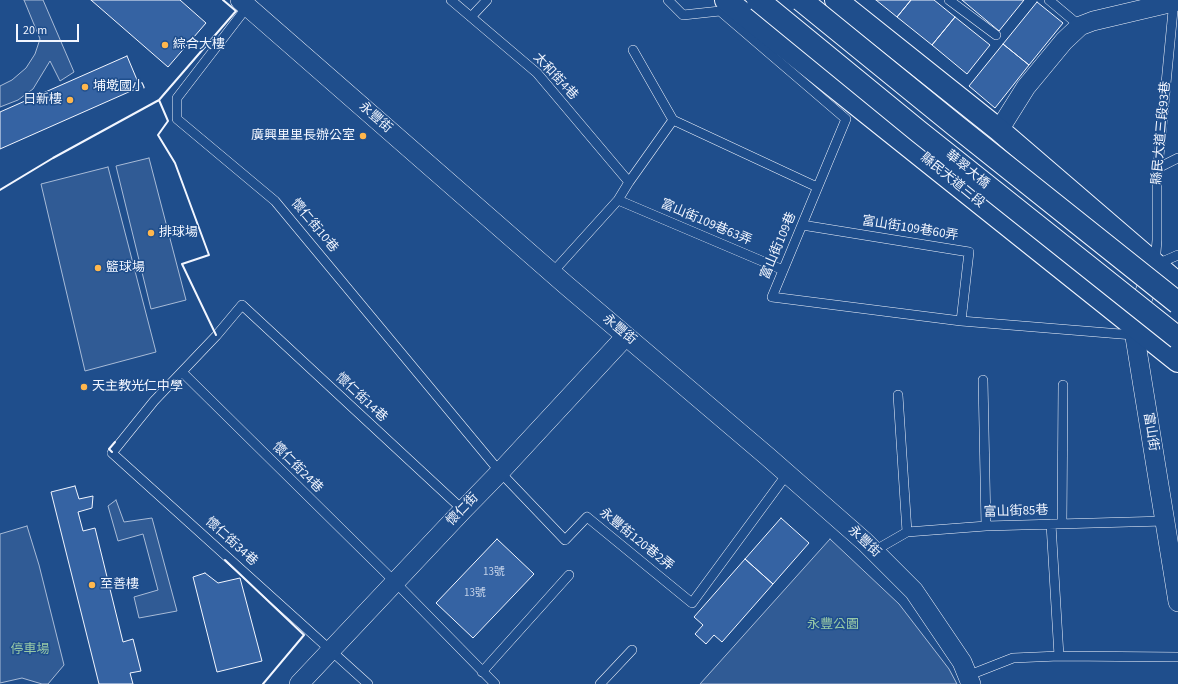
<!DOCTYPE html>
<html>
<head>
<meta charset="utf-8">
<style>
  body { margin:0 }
  #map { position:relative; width:1178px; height:684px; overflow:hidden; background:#1f4e8c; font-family:"Source Sans 3",sans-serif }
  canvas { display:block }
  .scale { position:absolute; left:16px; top:24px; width:63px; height:18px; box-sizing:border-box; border:2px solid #f2f6ff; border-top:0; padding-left:5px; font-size:12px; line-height:14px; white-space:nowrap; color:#f2f6ff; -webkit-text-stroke:3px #1f4e8c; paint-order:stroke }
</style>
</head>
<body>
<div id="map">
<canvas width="1178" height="684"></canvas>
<div class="scale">20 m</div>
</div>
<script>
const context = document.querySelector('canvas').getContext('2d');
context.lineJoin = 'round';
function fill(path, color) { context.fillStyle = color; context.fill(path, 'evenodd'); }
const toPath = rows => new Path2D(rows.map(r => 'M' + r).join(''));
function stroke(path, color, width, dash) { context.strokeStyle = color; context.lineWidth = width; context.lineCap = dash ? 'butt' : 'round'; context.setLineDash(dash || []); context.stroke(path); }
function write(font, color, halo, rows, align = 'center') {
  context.font = font + ' "Source Sans 3","Noto Sans TC",sans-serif'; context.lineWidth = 3; context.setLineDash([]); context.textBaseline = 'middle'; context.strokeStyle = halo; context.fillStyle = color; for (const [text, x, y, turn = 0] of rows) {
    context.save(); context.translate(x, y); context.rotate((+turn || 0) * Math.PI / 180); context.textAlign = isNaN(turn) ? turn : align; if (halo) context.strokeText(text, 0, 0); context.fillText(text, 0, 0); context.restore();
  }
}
const built = toPath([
  [24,0,43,0,74,72,60,81,50,61,33,89,18,100,0,107,0,86,12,80,26,68,35,54,40,39,24,0],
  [149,158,186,300,151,309,116,166,149,158],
  [108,167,156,352,85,371,41,184,108,167],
  [116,500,124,522,152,518,177,611,139,618,134,597,158,590,143,534,118,541,108,506,116,500],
  [27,526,39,565,64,665,48,684,42,684,22,678,0,683,0,534,27,526],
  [830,539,899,604,949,669,957,684,700,684,830,539]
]);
fill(built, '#305b95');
stroke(built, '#a8bbd7', 1);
const building = toPath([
  [91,0,180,0,206,23,168,67,91,0],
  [876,0,911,0,897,17,876,0],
  [911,0,934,0,955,17,932,45,897,17,911,0],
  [962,0,1024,0,999,31,962,0],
  [1037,2,1063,23,1029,65,1003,44,1037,2],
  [955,17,990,45,967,74,932,45,955,17],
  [1003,44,1029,65,995,108,969,86,1003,44],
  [127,56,140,87,0,149,0,112,127,56],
  [75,486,79,499,93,496,92,508,78,512,83,531,95,528,123,642,133,639,141,671,130,673,133,684,99,684,51,492,75,486],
  [781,518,809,543,773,584,745,559,781,518],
  [497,539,534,574,473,638,436,603,497,539],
  [745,559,773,584,722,642,714,635,706,644,695,634,703,625,694,617,745,559],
  [205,573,218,583,240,578,262,661,217,672,193,577,205,573]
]);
fill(building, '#3563a3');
stroke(building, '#f2f6ff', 1);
const service = toPath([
  [451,0,537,73,629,182],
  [668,0,683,15,720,11,846,119,772,297,961,321,1133,335],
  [949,0,996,35],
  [1049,0,1080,26],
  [1174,0,1157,177,1157,240,1155,265,1178,255],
  [247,7,177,98,177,119,275,201,500,472,565,540,587,517,692,603,787,474],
  [471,17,487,0],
  [633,50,673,120,817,187],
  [1158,168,1178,158],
  [618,200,783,270],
  [802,225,969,252,961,321],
  [552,273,618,200,629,182,673,120],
  [182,372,395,582,495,684],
  [983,380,986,526],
  [898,395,907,532],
  [1051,524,1059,656],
  [1062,524,1063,385],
  [874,551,907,532,986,526,1165,521],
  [482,672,569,575],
  [967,676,1013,658,1059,656,1178,657],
  [368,684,112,453,154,401,216,336,242,305,463,510],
  [600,684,632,650]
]);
const minor = toPath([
  [240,0,566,285,767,456,865,542,914,591,962,662,971,684],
  [999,130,1026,87,1064,41,1080,26,1093,21,1178,1],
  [1154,267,1133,325,1178,602],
  [299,684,463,510,500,472,626,336]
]);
const tertiary = toPath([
  [726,0,1178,361],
  [836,0,999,130,1178,284]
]);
stroke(service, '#f2f6ff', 10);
stroke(minor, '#f2f6ff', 20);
stroke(tertiary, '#f2f6ff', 24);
stroke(service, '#1f4e8c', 9);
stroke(minor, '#1f4e8c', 19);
stroke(tertiary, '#1f4e8c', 22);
const trunkBridge = toPath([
  [758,0,918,131,1178,338],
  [801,0,956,126,1178,303]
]);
stroke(trunkBridge, '#f2f6ff', 24, []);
stroke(trunkBridge, '#1f4e8c', 22);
stroke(toPath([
  [159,100,168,121,158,135,175,163,209,255,182,264,216,335],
  [0,190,53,158,159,100,236,11,223,0],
  [112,452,109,449,115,442],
  [225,560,304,635,263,684]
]), '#f2f6ff', 2);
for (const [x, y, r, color] of [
  [165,45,4,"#ffb74d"],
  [85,87,4,"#ffb74d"],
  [70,100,4,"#ffb74d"],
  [363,136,4,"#ffb74d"],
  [151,233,4,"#ffb74d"],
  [98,268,4,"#ffb74d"],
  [84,387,4,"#ffb74d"],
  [92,585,4,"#ffb74d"]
]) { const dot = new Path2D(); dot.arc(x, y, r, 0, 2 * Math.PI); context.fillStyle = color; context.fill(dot); stroke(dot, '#1f4e8c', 1.5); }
write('11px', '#c3d1e8', null, [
  ["13號",494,573],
  ["13號",475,594]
]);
write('13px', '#f2f6ff', '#1f4e8c', [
  ["綜合大樓",173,45],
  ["埔墘國小",93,87],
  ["日新樓",62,100,"right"],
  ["廣興里里長辦公室",355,136,"right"],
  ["排球場",159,233],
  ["籃球場",106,268],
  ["天主教光仁中學",92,387],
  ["至善樓",100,585]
], 'left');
write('13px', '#f2f6ff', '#1f4e8c', [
  ["太和街4巷",555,77,47],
  ["永豐街",375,118,41],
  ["縣民大道三段93巷",1162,133,-85],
  ["華翠大橋",967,170,39],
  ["縣民大道三段",952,181,39],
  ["富山街109巷63弄",706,223,23],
  ["懷仁街10巷",314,226,50],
  ["富山街109巷60弄",910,229,9],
  ["富山街109巷",779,246,-67],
  ["永豐街",619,330,40],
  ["懷仁街14巷",361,398,43],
  ["富山街",1150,432,81],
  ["懷仁街24巷",297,468,45],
  ["懷仁街",463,510,-46],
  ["富山街85巷",1016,512,-2],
  ["永豐街120巷2弄",636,540,39],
  ["懷仁街34巷",231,542,42],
  ["永豐街",864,542,43]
]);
write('13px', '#97c8a6', '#1f4e8c', [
  ["永豐公園",833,625],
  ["停車場",30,650]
]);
</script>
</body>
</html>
